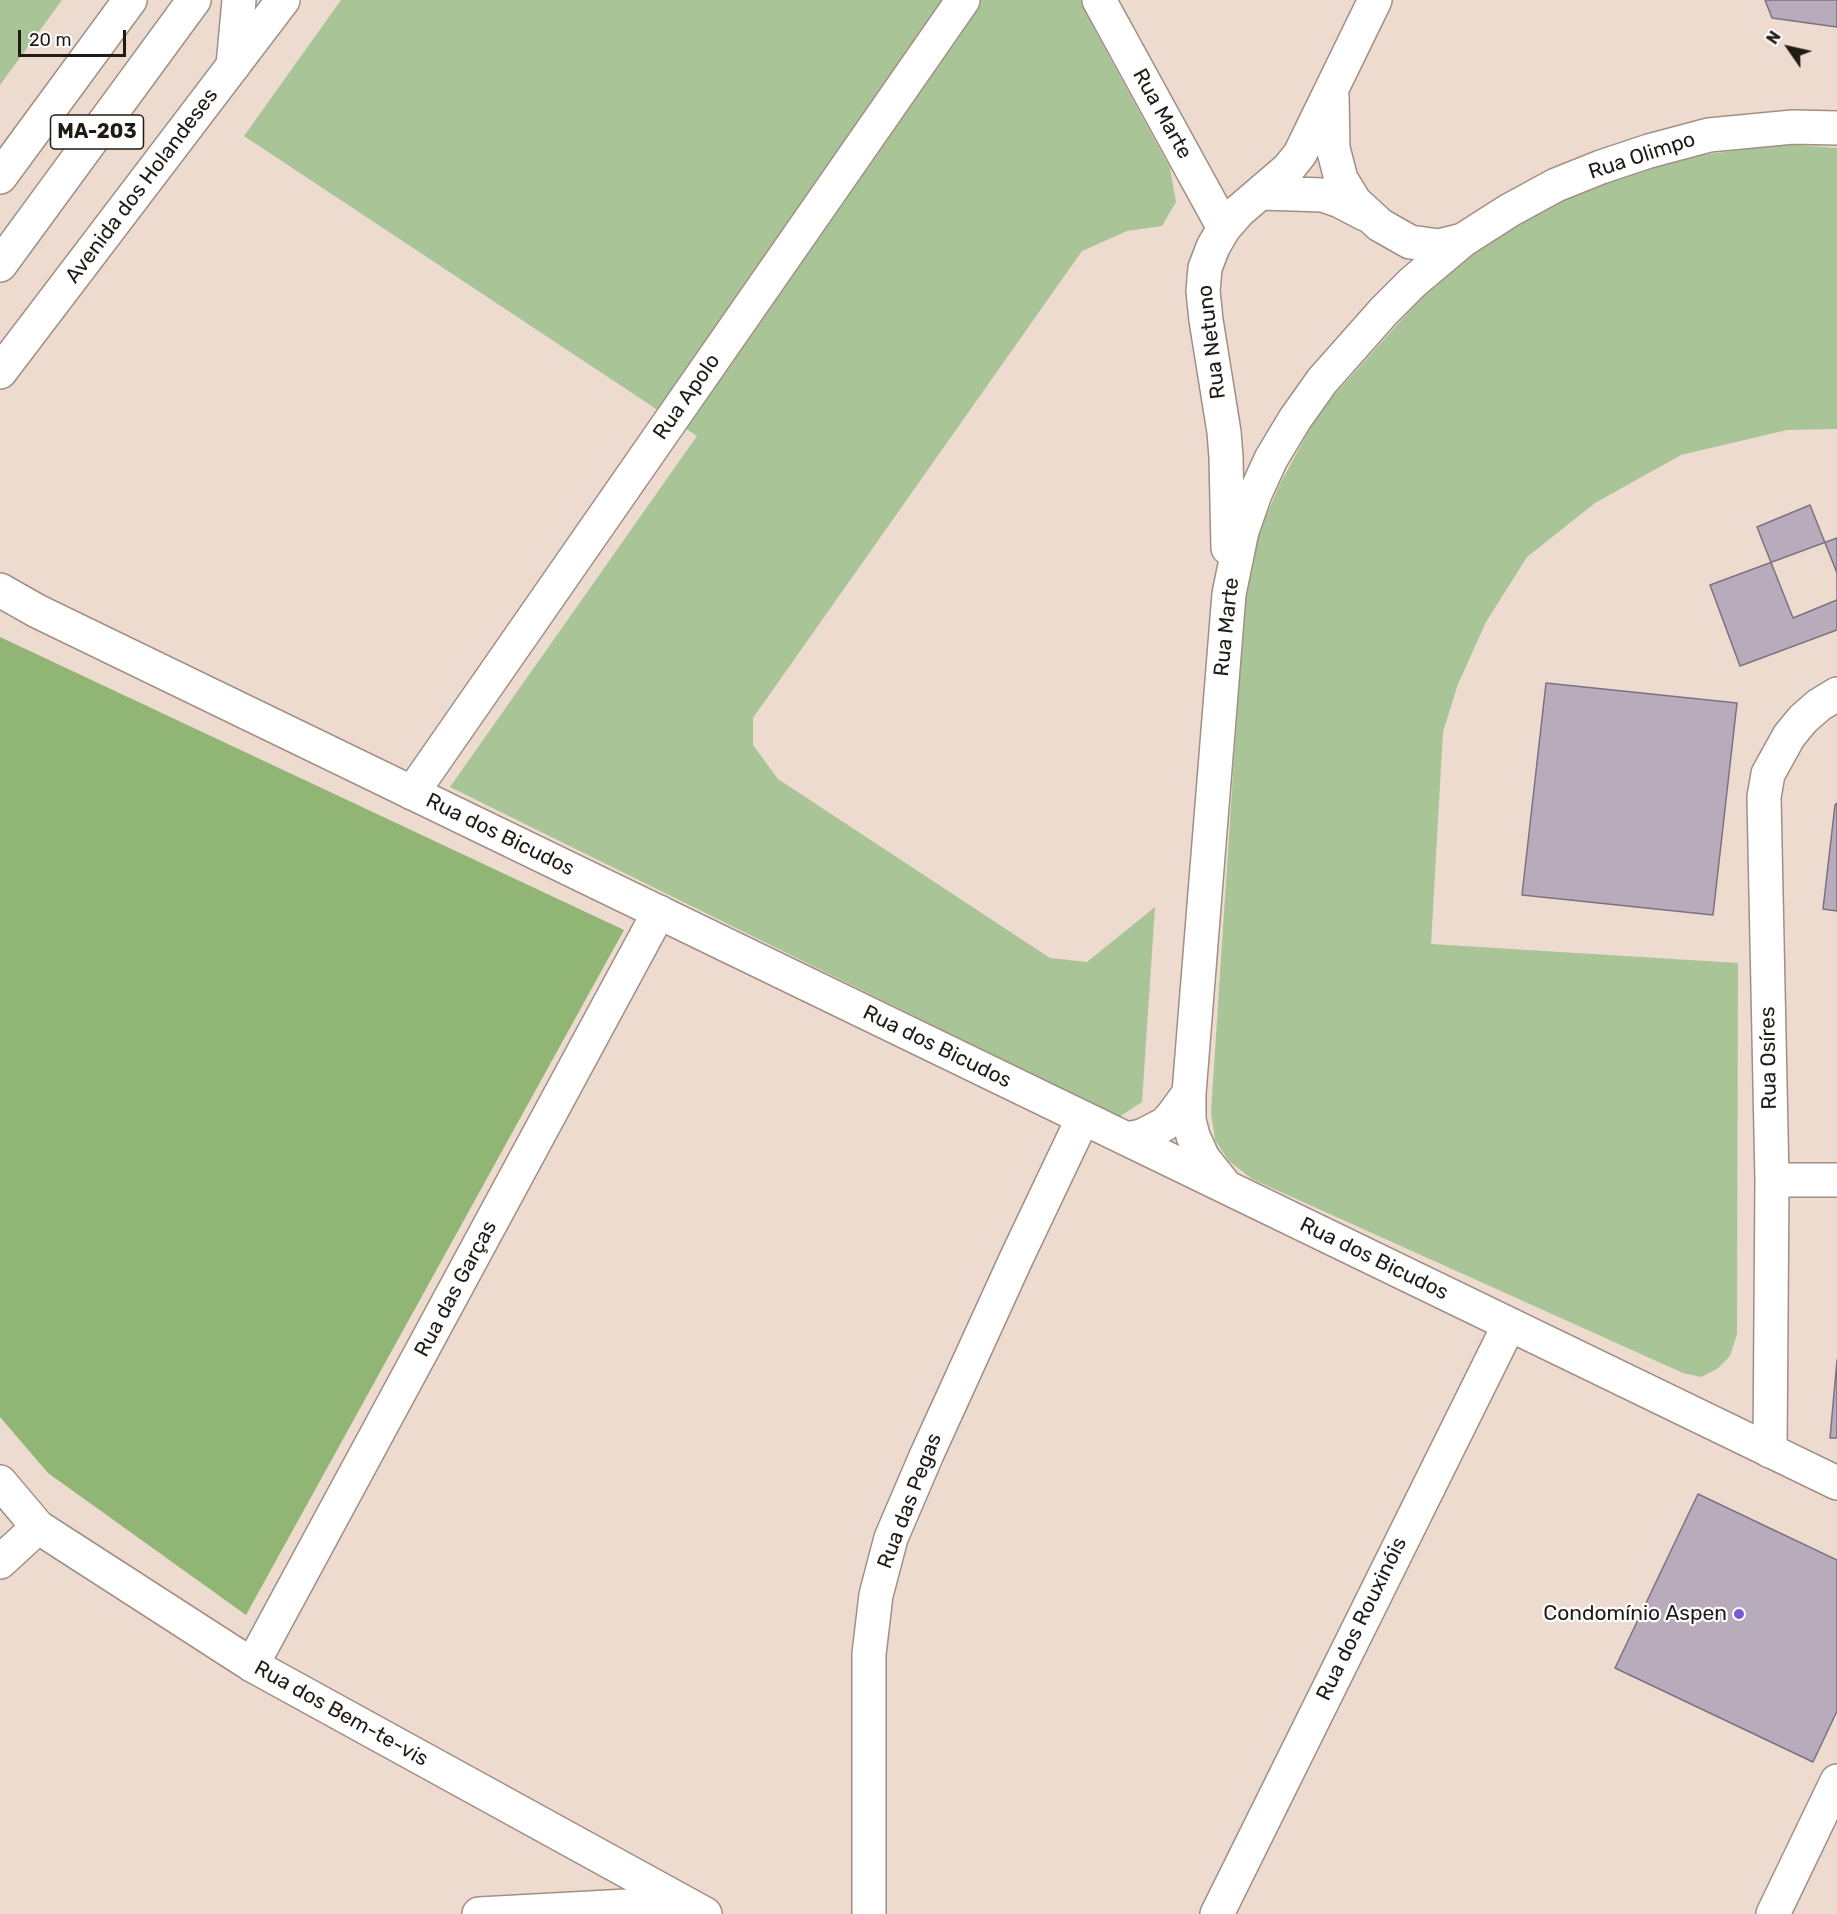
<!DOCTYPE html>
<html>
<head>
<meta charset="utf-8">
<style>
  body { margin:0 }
  #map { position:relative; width:1837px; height:1914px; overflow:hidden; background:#eedbcf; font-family:Rubik,sans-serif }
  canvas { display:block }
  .north { position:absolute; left:1759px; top:18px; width:60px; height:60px; -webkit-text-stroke:4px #fff; paint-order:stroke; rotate:304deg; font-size:16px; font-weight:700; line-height:24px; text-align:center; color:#211b16 }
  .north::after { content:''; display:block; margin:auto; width:21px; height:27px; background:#211b16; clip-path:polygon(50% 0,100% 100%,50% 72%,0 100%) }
  .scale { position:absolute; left:18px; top:30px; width:108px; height:27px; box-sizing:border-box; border:3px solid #211b16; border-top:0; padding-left:8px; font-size:18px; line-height:21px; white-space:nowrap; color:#211b16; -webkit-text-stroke:4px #fff; paint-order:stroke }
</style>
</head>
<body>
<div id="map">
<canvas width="1837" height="1914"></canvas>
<div class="north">N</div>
<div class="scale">20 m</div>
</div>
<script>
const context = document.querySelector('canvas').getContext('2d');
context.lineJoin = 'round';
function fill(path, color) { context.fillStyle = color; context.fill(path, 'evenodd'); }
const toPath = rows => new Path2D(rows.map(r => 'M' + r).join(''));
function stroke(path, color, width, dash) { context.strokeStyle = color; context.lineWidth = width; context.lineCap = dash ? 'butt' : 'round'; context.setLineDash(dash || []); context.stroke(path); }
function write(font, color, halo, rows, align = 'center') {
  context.font = font + ' Rubik,sans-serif'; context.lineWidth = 4.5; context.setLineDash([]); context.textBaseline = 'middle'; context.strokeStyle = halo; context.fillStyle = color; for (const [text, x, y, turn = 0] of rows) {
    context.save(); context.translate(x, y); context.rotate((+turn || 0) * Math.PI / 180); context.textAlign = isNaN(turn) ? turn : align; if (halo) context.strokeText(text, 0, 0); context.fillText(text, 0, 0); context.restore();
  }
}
fill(toPath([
  [0,0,62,0,0,85],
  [341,0,1105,0,1093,14,1092,25,1170,168,1176,202,1162,226,1127,231,1082,251,753,718,753,745,778,779,1050,958,1087,962,1155,907,1142,1102,1119,1117,450,787,697,436,244,136],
  [1785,144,1837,148,1837,429,1787,430,1681,455,1595,503,1527,557,1486,622,1458,684,1443,732,1431,944,1738,963,1737,1334,1730,1356,1717,1369,1701,1377,1683,1373,1252,1179,1229,1161,1215,1140,1211,1112,1247,560,1280,484,1319,412,1464,250,1563,194,1657,161]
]), '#a9c496');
fill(toPath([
  [0,637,624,930,246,1615,48,1473,0,1417]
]), '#90b574');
const building = toPath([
  [1765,0,1837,0,1837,27,1772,18,1765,0],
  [1810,505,1837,573,1837,600,1793,618,1757,527,1810,505],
  [1837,538,1837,630,1740,666,1710,585,1837,538],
  [1546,683,1737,703,1713,915,1522,895,1546,683],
  [1837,803,1837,911,1823,909,1835,805,1837,803],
  [1837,1360,1837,1438,1830,1438,1837,1360],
  [1698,1494,1837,1560,1837,1711,1813,1762,1615,1668,1698,1494]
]);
fill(building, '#b7abbc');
stroke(building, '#7c7181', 1.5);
const street = toPath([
  [1099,0,1224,228],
  [412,793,963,0],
  [1772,1180,1837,1180],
  [1770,1451,1772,1180,1764,797,1768,774,1789,736,1803,719,1819,705,1837,694],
  [0,1562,38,1527],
  [252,1665,659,912],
  [479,1914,683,1903],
  [869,1914,869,1654,876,1595,891,1538,927,1454,1016,1259,1083,1118],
  [1773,1914,1837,1781]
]);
const secondary = toPath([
  [1332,96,1333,148,1341,179,1355,202,1380,225,1410,242,1439,246,1463,240],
  [1262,193,1323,195,1340,201,1365,214],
  [0,372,283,0],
  [1228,548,1226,457,1224,432,1206,320,1203,291,1205,268,1213,247,1224,228,1239,211,1288,169,1300,154,1375,0],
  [0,590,37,611,1837,1483],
  [1127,1139,1142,1136,1165,1124,1173,1115,1189,1093],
  [1223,1183,1203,1158,1193,1136,1189,1120,1189,1093,1229,594,1242,531,1255,494,1271,459,1295,419,1322,381,1384,311,1413,282,1463,240,1510,210,1556,185,1601,167,1649,151,1709,135,1793,127,1837,128],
  [0,1482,38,1527,252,1665,705,1914],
  [1217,1914,1509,1325]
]);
const primary = toPath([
  [233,66,239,0],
  [0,177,130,0],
  [0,265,194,0]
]);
stroke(street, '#a18f84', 36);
stroke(secondary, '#a18f84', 36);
stroke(primary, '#a18f84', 36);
stroke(street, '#fff', 33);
stroke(secondary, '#fff', 33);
stroke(primary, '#fff', 33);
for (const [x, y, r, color] of [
  [1739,1614,6,"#725bd5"]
]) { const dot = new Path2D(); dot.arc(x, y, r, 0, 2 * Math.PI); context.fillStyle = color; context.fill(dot); stroke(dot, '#fff', 2); }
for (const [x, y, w] of [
  [97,132,93]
]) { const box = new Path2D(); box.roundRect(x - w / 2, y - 17, w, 34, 4.5); context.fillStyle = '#fff'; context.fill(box); stroke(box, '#211b16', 1.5); }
write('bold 20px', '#211b16', null, [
  ["MA-203",97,132]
]);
write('21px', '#211b16', '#fff', [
  ["Rua Marte",1162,114,61],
  ["Rua Olimpo",1642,156,-18],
  ["Avenida dos Holandeses",142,186,-53],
  ["Rua Netuno",1212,342,-97],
  ["Rua Apolo",687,397,-55],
  ["Rua Marte",1227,627,-84],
  ["Rua dos Bicudos",500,835,26],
  ["Rua dos Bicudos",937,1047,26],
  ["Rua Osíres",1769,1058,-91],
  ["Rua dos Bicudos",1374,1259,26],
  ["Rua das Garças",456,1289,-62],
  ["Rua das Pegas",910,1501,-69],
  ["Rua dos Rouxinóis",1362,1619,-64],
  ["Rua dos Bem-te-vis",341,1714,29]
]);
write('21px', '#211b16', '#fff', [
  ["Condomínio Aspen",1727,1614]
], 'right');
</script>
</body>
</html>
